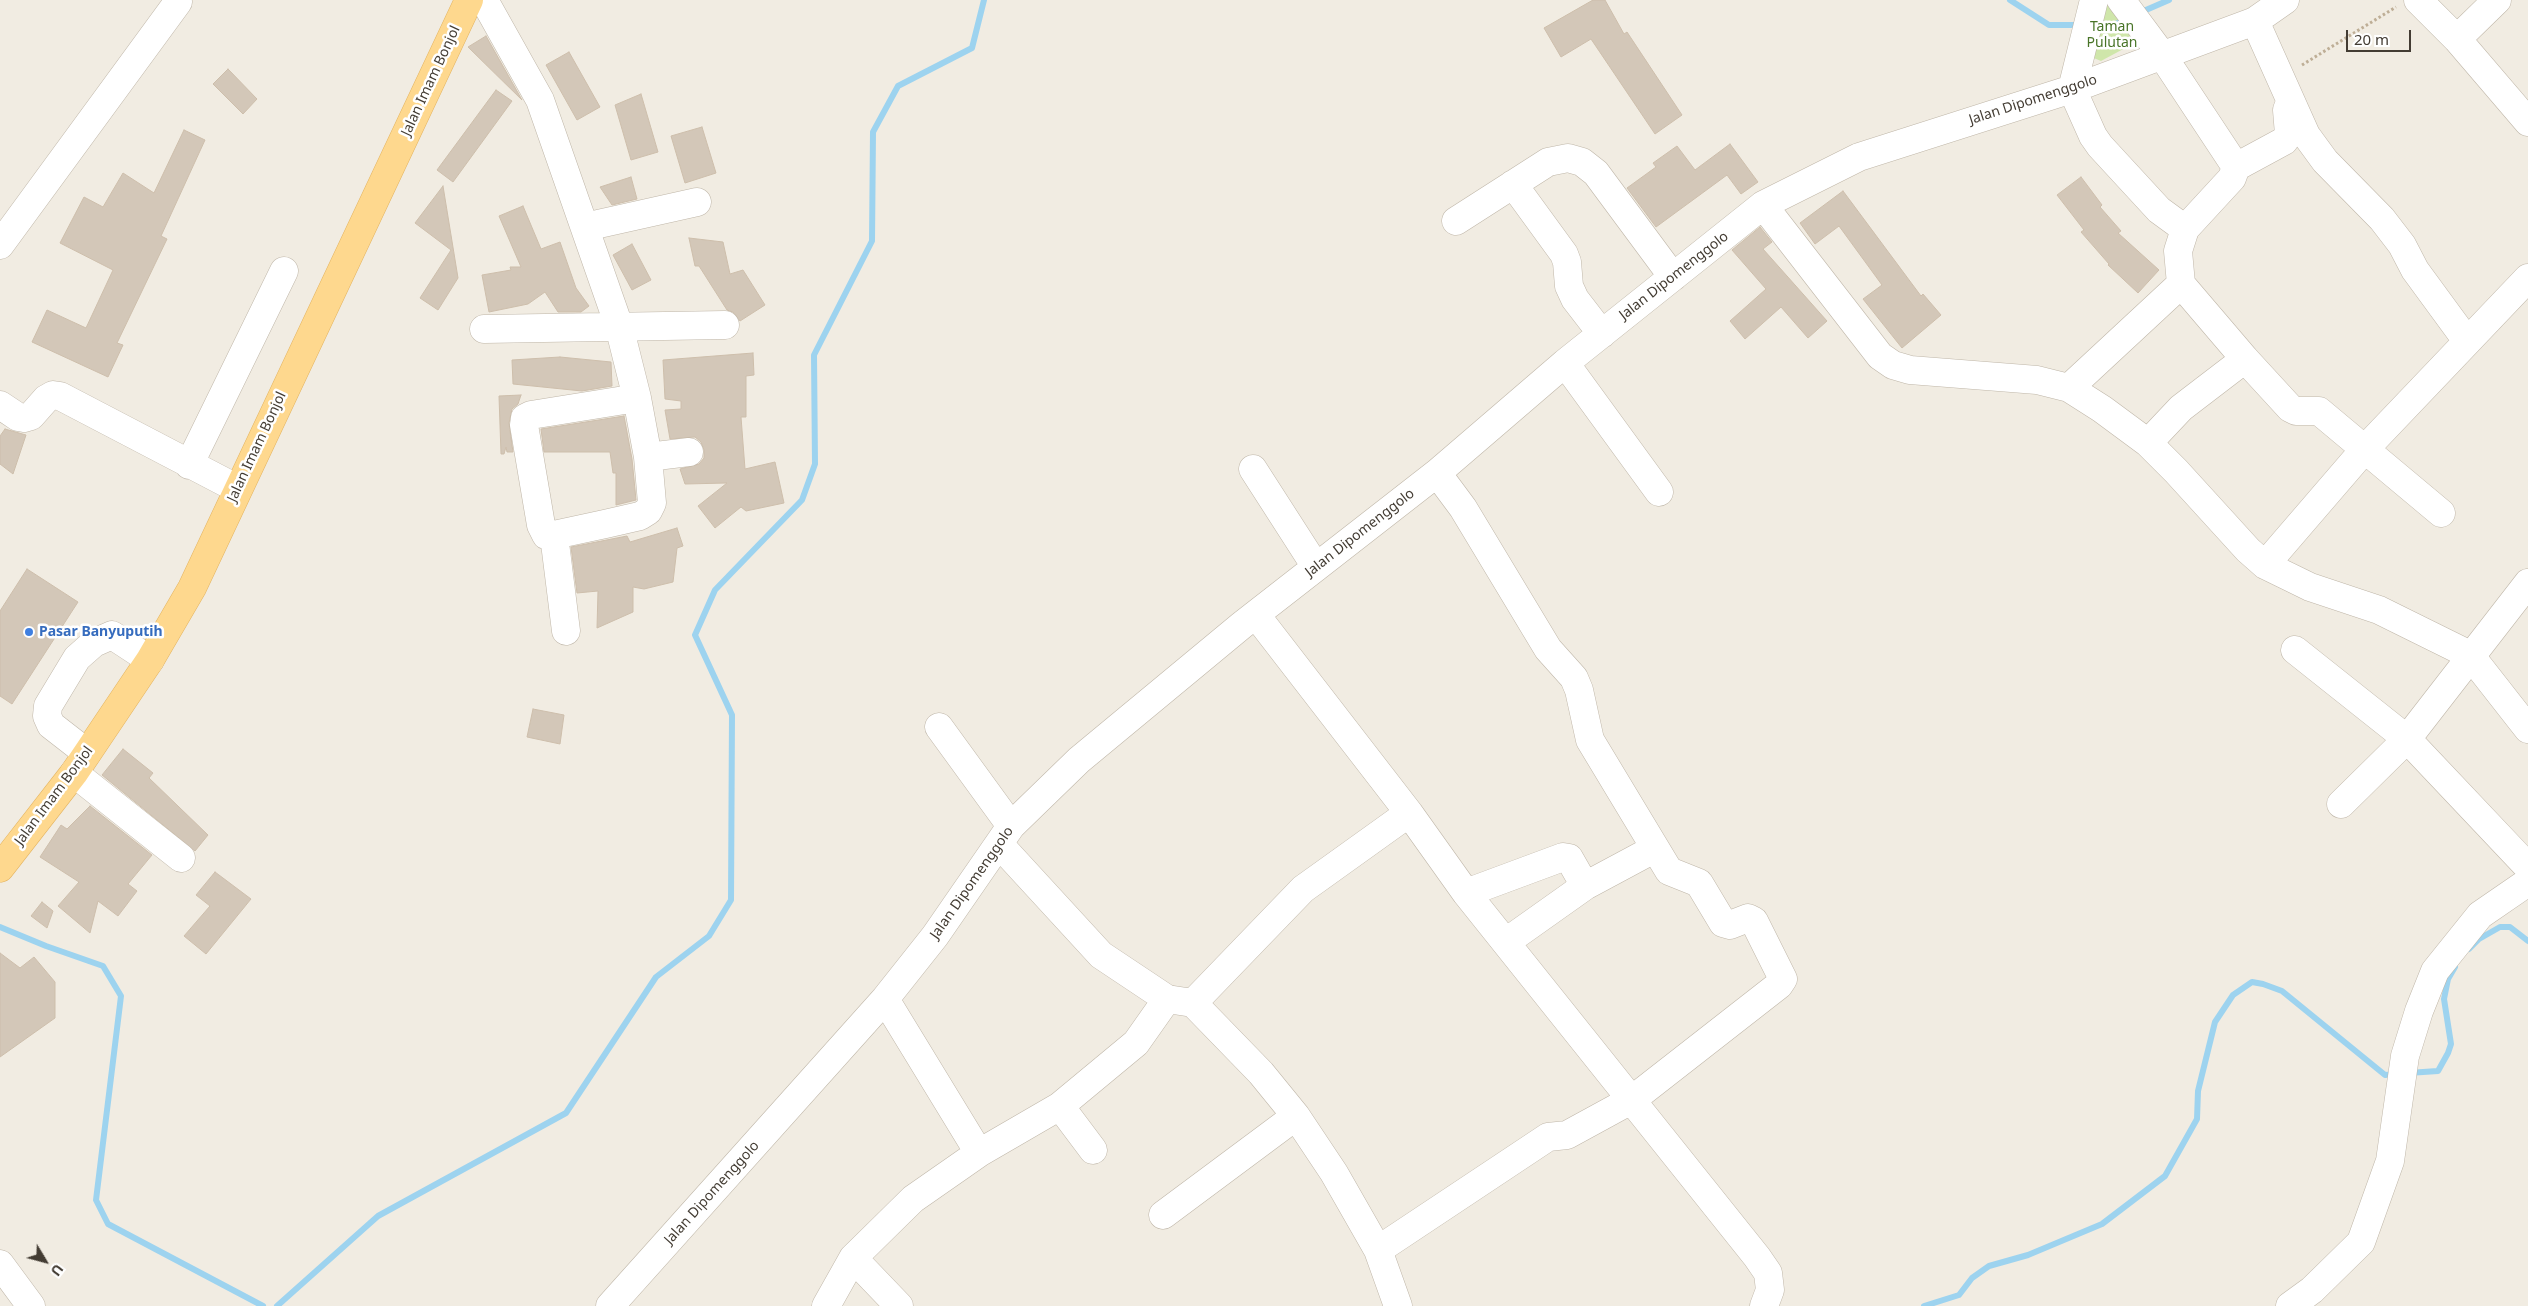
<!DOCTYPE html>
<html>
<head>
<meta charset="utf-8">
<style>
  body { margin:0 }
  #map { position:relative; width:2528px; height:1306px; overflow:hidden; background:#f1ece2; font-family:"Noto Sans",sans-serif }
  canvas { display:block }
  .north { position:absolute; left:20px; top:1236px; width:50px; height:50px; -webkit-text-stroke:4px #fff; paint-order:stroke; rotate:127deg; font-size:14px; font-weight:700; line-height:20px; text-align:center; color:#433c33 }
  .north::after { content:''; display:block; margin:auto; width:18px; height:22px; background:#433c33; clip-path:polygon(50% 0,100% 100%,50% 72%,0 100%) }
  .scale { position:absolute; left:2346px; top:30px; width:65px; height:22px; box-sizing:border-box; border:2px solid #433c33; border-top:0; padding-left:6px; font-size:15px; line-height:18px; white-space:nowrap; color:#433c33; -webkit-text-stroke:4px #fff; paint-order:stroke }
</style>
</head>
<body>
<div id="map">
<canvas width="2528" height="1306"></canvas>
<div class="north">U</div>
<div class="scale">20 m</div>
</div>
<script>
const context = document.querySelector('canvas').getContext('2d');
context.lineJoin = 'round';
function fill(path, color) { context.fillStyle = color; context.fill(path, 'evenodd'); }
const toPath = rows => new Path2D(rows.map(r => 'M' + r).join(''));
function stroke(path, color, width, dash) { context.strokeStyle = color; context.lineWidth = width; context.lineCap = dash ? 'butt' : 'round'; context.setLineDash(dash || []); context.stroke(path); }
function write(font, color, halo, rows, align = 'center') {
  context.font = font + ' "Noto Sans",sans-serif'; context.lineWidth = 5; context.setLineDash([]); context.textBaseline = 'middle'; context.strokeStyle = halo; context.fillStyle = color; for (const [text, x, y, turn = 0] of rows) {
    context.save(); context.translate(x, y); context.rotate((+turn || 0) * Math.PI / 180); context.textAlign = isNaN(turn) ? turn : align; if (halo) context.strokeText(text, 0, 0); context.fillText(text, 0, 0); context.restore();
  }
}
fill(toPath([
  [2102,0,2110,0,2140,40,2101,61,2089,56]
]), '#cfe6aa');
stroke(toPath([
  [2010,0,2049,25,2082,25],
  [2139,13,2169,0],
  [2094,25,2113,25,2128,19],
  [0,927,46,946,103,966,121,996,96,1200,108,1224,263,1306],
  [2469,949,2479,939,2500,927,2510,927,2528,941],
  [2408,1073,2438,1071,2448,1053,2451,1044,2444,999,2448,979,2455,967],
  [277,1306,378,1216,566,1113,656,977,709,936,731,900,732,715,695,635,715,590,802,500,815,464,814,355,872,241,873,132,898,86,972,48,984,0],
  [1924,1306,1959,1295,1972,1278,1989,1266,2028,1255,2102,1224,2165,1176,2197,1119,2198,1091,2215,1022,2233,995,2252,982,2263,984,2282,991,2385,1075,2396,1074]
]), '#9dd3ef', 6);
const building = toPath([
  [1593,0,1605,0,1624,34,1627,32,1682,115,1655,134,1591,39,1561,57,1544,28,1593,0],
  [486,36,522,100,468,47,486,36],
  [569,52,600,107,577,120,546,65,569,52],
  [228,69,257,99,243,114,213,84,228,69],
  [496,90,512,101,453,182,437,170,496,90],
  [641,94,658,152,631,160,615,105,641,94],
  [702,127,716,173,685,183,671,136,702,127],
  [184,130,205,140,161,236,167,239,117,343,123,345,108,377,32,342,47,310,86,328,113,270,60,243,84,197,103,207,123,173,154,193,184,130],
  [1730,144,1758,182,1741,194,1727,175,1656,227,1627,188,1656,167,1653,163,1677,146,1695,170,1730,144],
  [631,177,637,199,612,205,600,187,631,177],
  [2081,177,2102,205,2100,207,2121,231,2118,233,2159,270,2138,293,2108,265,2109,264,2081,232,2084,230,2057,195,2081,177],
  [443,186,458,278,438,310,420,298,451,250,415,223,443,186],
  [1843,191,1921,296,1923,294,1941,315,1902,348,1863,299,1882,285,1839,226,1815,244,1800,223,1843,191],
  [523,206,541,249,560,242,576,288,589,306,581,312,558,312,545,292,528,304,489,312,482,275,511,270,510,267,521,267,499,216,523,206],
  [1760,227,1772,242,1763,249,1827,321,1808,338,1781,307,1745,339,1730,321,1766,289,1732,250,1760,227],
  [689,238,723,242,730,274,743,270,765,305,740,321,733,312,727,310,699,266,695,266,689,238],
  [632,244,651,280,632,290,613,255,632,244],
  [753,353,754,375,746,376,746,417,741,417,745,469,775,462,784,503,746,511,741,507,715,528,698,506,727,483,685,484,680,469,699,464,704,458,704,450,701,442,695,437,670,439,665,410,681,409,681,401,665,399,663,360,753,353],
  [560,357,611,362,612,386,582,391,513,384,512,360,560,357],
  [521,395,518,404,512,409,509,423,513,452,507,452,506,447,504,454,501,454,499,396,521,395],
  [624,416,632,459,636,500,616,505,616,473,613,473,610,452,544,452,541,429,624,416],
  [5,429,26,435,13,474,0,464,0,436,5,429],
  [677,528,683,546,677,548,673,582,644,589,633,587,633,612,597,628,598,591,577,593,571,547,627,536,630,542,677,528],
  [27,569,78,602,12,704,0,696,0,611,27,569],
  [533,709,564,715,560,744,527,737,533,709],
  [123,749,153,773,149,778,208,835,195,851,102,775,123,749],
  [90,806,152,855,128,884,137,891,118,916,98,901,90,933,58,906,79,882,40,857,61,825,67,829,90,806],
  [215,872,251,899,206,954,184,936,210,906,196,895,215,872],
  [42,902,53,911,47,928,31,916,42,902],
  [0,953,20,968,34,957,55,982,55,1018,0,1057,0,953]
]);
fill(building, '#d3c7b8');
stroke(building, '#cdbeab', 1);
const minor = toPath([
  [484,0,540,100,619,326,637,398,648,457,652,503,648,511,640,516,605,524,554,535,546,535,541,525,524,425,525,418,531,415,637,398],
  [2094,0,2072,89,2093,136,2100,146,2159,210,2185,229],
  [2121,0,2162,55,2236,167],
  [2418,0,2457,39,2528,122],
  [2255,21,2306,135,2325,161,2382,219,2402,245,2415,270,2467,341],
  [2457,39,2497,0],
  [1513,184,1564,254,1567,262,1569,286,1575,299,1602,334],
  [1763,205,1880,356,1893,365,1910,370,2037,380,2069,388,2102,409,2148,443,2176,471,2248,550,2265,565,2310,587,2379,610,2470,655,2528,729],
  [1456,221,1548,162,1568,158,1582,162,1596,173,1673,277],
  [585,227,697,202],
  [0,245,178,2],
  [2181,284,2245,359,2290,408,2296,411,2319,411,2441,513],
  [484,329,725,325],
  [1565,363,1659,492],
  [2069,388,2181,284,2178,251,2185,229,2232,178,2236,167,2284,141,2289,134,2287,110,2290,102],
  [0,405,18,417,24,418,31,416,46,399,53,395,60,396,238,489],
  [2148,443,2181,408,2245,359],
  [648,457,689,452],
  [189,465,284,271],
  [1253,469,1316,567],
  [554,535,566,631],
  [2265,565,2364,450,2528,278],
  [1256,615,1409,813,1466,893,1757,1257,1768,1273,1770,1290,1764,1306],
  [2295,650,2407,739,2528,867],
  [939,727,1011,826],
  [87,753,51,725,47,716,48,706,77,658,94,643,112,635,150,660],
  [74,773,181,858],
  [2341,804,2407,739,2528,583],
  [999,844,1101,955,1167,999,1193,1003,1261,1073,1296,1116,1334,1173,1378,1250,1398,1306],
  [1466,893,1563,857,1569,858,1585,886],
  [1506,942,1585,886,1654,849],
  [885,999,979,1153],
  [1193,1003,1303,889,1409,813],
  [1060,1106,1093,1150],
  [1163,1215,1296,1116],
  [1378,1250,1548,1137,1567,1135,1633,1099,1779,985,1783,979,1754,921,1748,918,1730,925,1723,923,1699,883,1669,871,1590,740,1579,690,1574,678,1548,649,1463,508,1437,473],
  [853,1258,899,1306],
  [0,1264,31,1306],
  [610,1306,885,999,935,936,1011,826,1079,760,1242,625,1437,473,1565,363,1763,205,1859,157,2072,89,2255,21,2285,0],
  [826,1306,853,1258,913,1199,979,1153,1060,1106,1136,1043,1167,999],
  [2290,1306,2312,1290,2361,1242,2390,1161,2405,1056,2419,1011,2435,971,2480,915,2528,882]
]);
const major = toPath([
  [0,868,74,773,150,660,192,588,469,0]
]);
stroke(minor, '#bfb6a8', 29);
stroke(major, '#e3b35f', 29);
stroke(toPath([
  [2302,65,2396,7]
]), '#beae96', 3, [2.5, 2.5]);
stroke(minor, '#fff', 28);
stroke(major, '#fed88e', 28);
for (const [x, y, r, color] of [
  [29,632,5,"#3f7fe0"]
]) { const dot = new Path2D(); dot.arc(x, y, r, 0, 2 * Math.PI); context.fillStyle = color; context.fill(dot); stroke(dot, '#fff', 2); }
write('14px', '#487427', '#fff', [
  ["Taman",2112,27],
  ["Pulutan",2112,43]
]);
write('14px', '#433c33', '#fff', [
  ["Jalan Imam Bonjol",431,81,-65],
  ["Jalan Dipomenggolo",2033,100,-18],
  ["Jalan Dipomenggolo",1674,276,-38],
  ["Jalan Imam Bonjol",257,447,-65],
  ["Jalan Dipomenggolo",1360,533,-38],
  ["Jalan Imam Bonjol",54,796,-53],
  ["Jalan Dipomenggolo",972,883,-55],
  ["Jalan Dipomenggolo",712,1193,-48]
]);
write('bold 14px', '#366cbe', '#fff', [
  ["Pasar Banyuputih",39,632]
], 'left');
</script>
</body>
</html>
